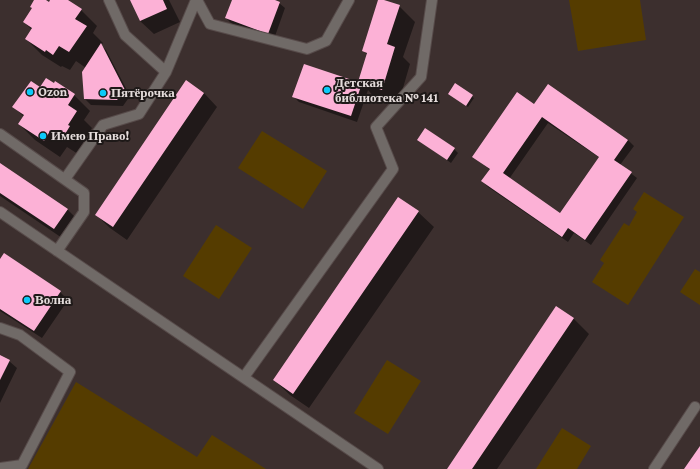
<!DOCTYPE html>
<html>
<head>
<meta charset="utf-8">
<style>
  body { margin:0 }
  canvas { display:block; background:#3c2f2e }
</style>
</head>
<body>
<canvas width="700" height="469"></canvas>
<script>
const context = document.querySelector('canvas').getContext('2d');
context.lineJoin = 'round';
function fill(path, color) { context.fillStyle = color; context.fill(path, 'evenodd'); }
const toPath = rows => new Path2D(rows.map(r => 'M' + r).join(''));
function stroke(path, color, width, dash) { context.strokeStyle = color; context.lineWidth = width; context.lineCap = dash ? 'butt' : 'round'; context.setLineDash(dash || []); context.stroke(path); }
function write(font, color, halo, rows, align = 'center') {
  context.font = font + ' "Crimson Pro",serif'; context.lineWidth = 4; context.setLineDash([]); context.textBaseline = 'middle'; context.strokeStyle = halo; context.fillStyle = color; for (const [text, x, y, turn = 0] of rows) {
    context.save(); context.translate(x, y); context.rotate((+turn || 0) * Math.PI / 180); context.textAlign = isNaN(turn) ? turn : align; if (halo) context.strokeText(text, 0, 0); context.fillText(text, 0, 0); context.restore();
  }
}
fill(toPath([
  [569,0,640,0,646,40,578,51],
  [262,131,327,171,303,209,238,168],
  [644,192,684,217,628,305,592,282,604,263,600,260,624,223,629,226,637,212,633,209],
  [216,225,252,248,219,299,183,276],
  [695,269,700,272,700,305,680,292],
  [387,360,421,381,388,434,354,413],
  [76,382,197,457,212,435,266,469,28,469],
  [562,428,591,446,577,469,536,469]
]), '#553c00');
fill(toPath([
  [35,0,44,0,49,3,52,0,66,0,81,10,97,26,93,33,103,43,101,45,106,50,130,96,123,106,91,105,85,99,86,68,76,61,70,70,62,66,61,67,42,55,26,39,32,30,24,22,33,9],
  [131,0,169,0,180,22,154,34,140,21],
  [233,0,272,0,279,3,285,8,274,39,232,24,226,18],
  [379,0,399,6,415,22,403,57,410,64,398,105,375,98,368,90,357,122,299,102,293,96,304,65,362,85,359,82,367,55,363,50],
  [455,85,474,98,468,107,451,95],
  [548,86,628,140,634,146,620,165,637,178,591,245,574,233,568,242,488,187,482,181,490,170,474,157,534,105],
  [548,123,600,158,561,214,509,179],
  [41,89,74,95,90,111,84,120,92,128,84,141,85,143,78,154,67,147,60,157,35,140,19,124,24,117,14,107],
  [204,93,217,107,127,240,110,228,96,215],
  [419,140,454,149,458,153,451,163],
  [0,164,68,210,81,223,68,242,0,196],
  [418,212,434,227,309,408,290,395,274,380],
  [0,260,60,292,68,300,42,338,0,311],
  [556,307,574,319,589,334,497,469,449,469],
  [0,356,9,361,17,368,0,403]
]), '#0007');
fill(toPath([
  [34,0,46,0,49,2,50,0,68,0,82,9,75,19,87,26,69,52,59,46,53,55,46,50,45,52,25,39,32,28,23,22,32,8,30,7],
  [130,0,163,0,167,9,140,21],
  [232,0,275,0,280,2,268,34,225,18],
  [378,0,384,0,400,5,387,44,395,47,382,90,362,83,351,116,292,97,304,64,358,82,367,53,362,51],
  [101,43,125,90,117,100,84,99,82,72],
  [46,78,54,83,55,81,75,94,68,105,77,111,68,125,70,126,62,139,50,131,44,141,18,124,24,115,12,107,31,81,40,87],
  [186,80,204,93,113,227,95,215],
  [455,83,473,95,466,106,448,94],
  [548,84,628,140,614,160,632,172,585,240,568,228,562,237,481,181,490,169,472,157,517,92,534,104],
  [542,117,599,157,560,213,503,173],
  [425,128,455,148,447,160,417,140],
  [0,163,68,209,54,229,0,193],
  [398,197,419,211,293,394,273,380],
  [4,253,61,291,34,331,0,309,0,259],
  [556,306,574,318,472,469,447,469],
  [0,355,10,360,0,380],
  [700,446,700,469,684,469]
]), '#fcb1d6');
const minor = toPath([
  [109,0,125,35,166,72],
  [197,0,210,24,307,49,326,41,349,0],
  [0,134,84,193,84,212,57,251],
  [65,179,103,125,139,114,166,72,196,0],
  [0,212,378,469],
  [0,328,20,335,70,372,22,465,0,468],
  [244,377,393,169,376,127,421,77,432,0],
  [654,469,695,407]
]);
stroke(minor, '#574b4a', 12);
stroke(minor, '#706a67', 10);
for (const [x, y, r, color] of [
  [327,90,4,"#0bcafa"],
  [30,92,4,"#0bcafa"],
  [103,93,4,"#0bcafa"],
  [43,136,4,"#0bcafa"],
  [27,300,4,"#0bcafa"]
]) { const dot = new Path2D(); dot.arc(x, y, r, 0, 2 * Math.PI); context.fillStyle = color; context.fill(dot); stroke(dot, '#1e1918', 1.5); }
write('bold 13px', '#e4dcdb', '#1e1918', [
  ["Детская",335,83],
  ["библиотека № 141",335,98],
  ["Ozon",38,92],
  ["Пятёрочка",111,93],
  ["Имею Право!",51,136],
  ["Волна",35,300]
], 'left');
</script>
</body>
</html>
